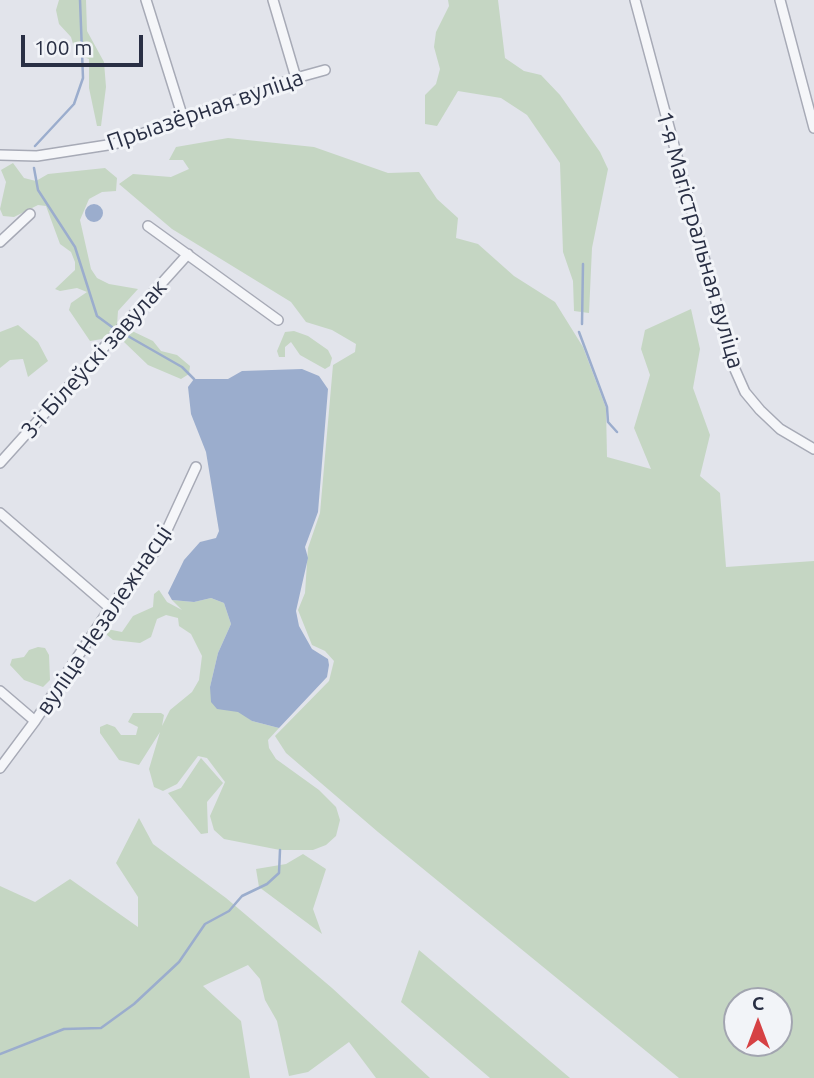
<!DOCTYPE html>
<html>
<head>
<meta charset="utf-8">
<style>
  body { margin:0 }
  #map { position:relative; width:814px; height:1078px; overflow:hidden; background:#e2e4eb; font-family:Ubuntu,sans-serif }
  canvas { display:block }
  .north { position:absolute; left:723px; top:987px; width:70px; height:70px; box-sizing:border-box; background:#f2f4f8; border:2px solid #a2a5b0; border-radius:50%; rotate:0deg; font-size:19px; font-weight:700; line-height:28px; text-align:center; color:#292f44 }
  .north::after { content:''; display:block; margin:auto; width:24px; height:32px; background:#d64144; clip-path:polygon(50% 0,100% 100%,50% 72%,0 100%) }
  .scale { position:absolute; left:21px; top:35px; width:122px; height:32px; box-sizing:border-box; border:4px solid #292f44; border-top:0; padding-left:9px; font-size:21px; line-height:24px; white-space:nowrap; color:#292f44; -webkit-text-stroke:5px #f2f4f8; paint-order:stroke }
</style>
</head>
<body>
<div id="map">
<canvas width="814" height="1078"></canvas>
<div class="north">С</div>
<div class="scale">100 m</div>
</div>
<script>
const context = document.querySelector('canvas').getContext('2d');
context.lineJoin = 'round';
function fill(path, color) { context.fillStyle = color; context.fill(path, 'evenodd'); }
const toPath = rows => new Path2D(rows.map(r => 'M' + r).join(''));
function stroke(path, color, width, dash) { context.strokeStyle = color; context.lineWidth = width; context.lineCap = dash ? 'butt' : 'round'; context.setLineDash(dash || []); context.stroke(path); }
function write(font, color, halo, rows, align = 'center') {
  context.font = font + ' Ubuntu,sans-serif'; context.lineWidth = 6; context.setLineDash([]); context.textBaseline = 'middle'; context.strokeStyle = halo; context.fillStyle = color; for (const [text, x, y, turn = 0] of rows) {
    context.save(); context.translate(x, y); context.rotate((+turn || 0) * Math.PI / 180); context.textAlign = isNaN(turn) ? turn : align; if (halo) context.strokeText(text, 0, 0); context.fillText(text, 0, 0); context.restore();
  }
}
fill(toPath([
  [59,0,86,0,87,31,104,62,106,87,101,126,97,126,89,88,89,59,76,54,71,37,59,24,56,10],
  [448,0,498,0,505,58,524,71,541,75,560,95,600,152,608,169,592,248,589,313,574,311,573,281,563,252,560,163,527,115,501,98,458,91,437,126,425,124,425,95,436,84,440,69,434,47,436,32,449,6],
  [228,138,314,147,388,173,419,172,437,199,458,218,456,238,478,244,514,276,555,302,583,347,606,408,607,457,651,469,634,428,650,375,641,349,645,330,691,309,700,349,693,388,710,435,700,476,720,493,726,567,814,561,814,1078,679,1078,378,832,286,753,275,736,329,681,334,661,325,651,312,645,298,610,305,593,308,548,320,513,333,365,355,352,356,344,332,330,306,322,291,302,172,229,119,184,133,174,171,177,189,169,183,160,169,160,176,147],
  [737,1001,779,1001,779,1043,737,1043],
  [13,163,24,178,36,181,48,174,105,168,117,178,116,191,102,192,89,199,80,220,91,269,97,278,109,284,138,289,118,311,117,325,108,338,90,341,69,310,71,303,87,292,77,288,60,291,55,289,75,270,75,262,71,252,60,244,46,206,38,205,14,217,3,216,0,209,6,182,1,170],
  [18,325,38,342,48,361,28,377,23,359,10,360,0,368,0,332],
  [130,330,153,341,161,351,177,355,190,366,189,374,181,379,148,365,124,342,125,333],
  [294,331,308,336,328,350,332,358,330,366,325,369,300,355,291,342,285,347,285,357,279,357,277,351,285,332],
  [159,590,167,602,182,610,172,600,194,602,211,598,224,603,231,624,218,653,210,687,252,721,279,728,268,740,269,748,276,759,319,790,336,807,340,820,336,836,326,845,313,850,280,850,224,839,214,830,210,816,225,782,207,758,198,756,177,784,163,791,154,787,149,769,160,732,139,765,119,760,100,733,100,727,107,724,115,727,121,735,136,735,138,727,128,722,133,713,161,713,164,715,162,726,170,710,192,692,199,680,202,656,191,634,179,626,178,618,166,615,157,619,151,637,140,643,113,640,107,635,107,629,122,632,133,616,153,607,154,594],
  [38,647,45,648,49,655,50,680,43,687,24,680,10,665,12,659,24,657,29,650],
  [201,758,223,783,207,802,208,833,201,834,168,793,181,788],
  [139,818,153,844,226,898,332,988,430,1078,376,1078,349,1042,308,1072,289,1076,277,1021,265,1000,260,979,248,965,203,986,241,1021,250,1078,0,1078,0,886,35,902,70,879,138,927,138,897,116,863],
  [303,854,326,869,313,909,322,934,259,887,256,869,286,864],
  [419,950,570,1078,490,1078,401,1002]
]), '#c5d6c3');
fill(toPath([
  '85 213a9 9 0 1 1 18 0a9 9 0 1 1-18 0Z',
  [302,369,319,376,328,389,318,512,305,547,308,558,296,611,299,626,312,649,328,659,329,665,327,677,279,728,252,721,238,712,217,709,211,702,210,687,218,653,231,624,224,603,211,598,194,602,172,600,168,593,184,560,200,542,216,538,219,531,206,452,191,414,188,387,194,379,228,379,242,371]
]), '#9badcd');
stroke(toPath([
  [35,146,74,104,83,78,80,0],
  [34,168,38,190,75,247,97,316,112,327],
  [582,324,583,264],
  [579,332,607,407,608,422,617,432],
  [126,335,182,367,194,379],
  [0,1054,64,1029,101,1028,134,1004,179,962,205,924,229,911,242,896,267,884,279,873,280,850]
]), '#9badcd', 2.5);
const street = toPath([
  [146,0,183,118],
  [273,0,296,78],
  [635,0,733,365,745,392,760,410,780,429,814,449],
  [780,0,814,128],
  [0,155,37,156,114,144,296,78,325,70],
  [148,226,278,320],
  [0,242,30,214],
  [0,463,188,254],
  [0,513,110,608],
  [0,691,35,721],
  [0,768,35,721,110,608,160,545,196,467]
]);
stroke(street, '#a7aab6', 12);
stroke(street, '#f5f6f9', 9);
write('23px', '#292f44', '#f2f4f8', [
  ["Прыазёрная вуліца",205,110,-19],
  ["1-я Магістральная вуліца",700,240,74],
  ["3-і Білеўскі завулак",94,359,-48],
  ["вуліца Незалежнасці",104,620,-56]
]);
</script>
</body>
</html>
